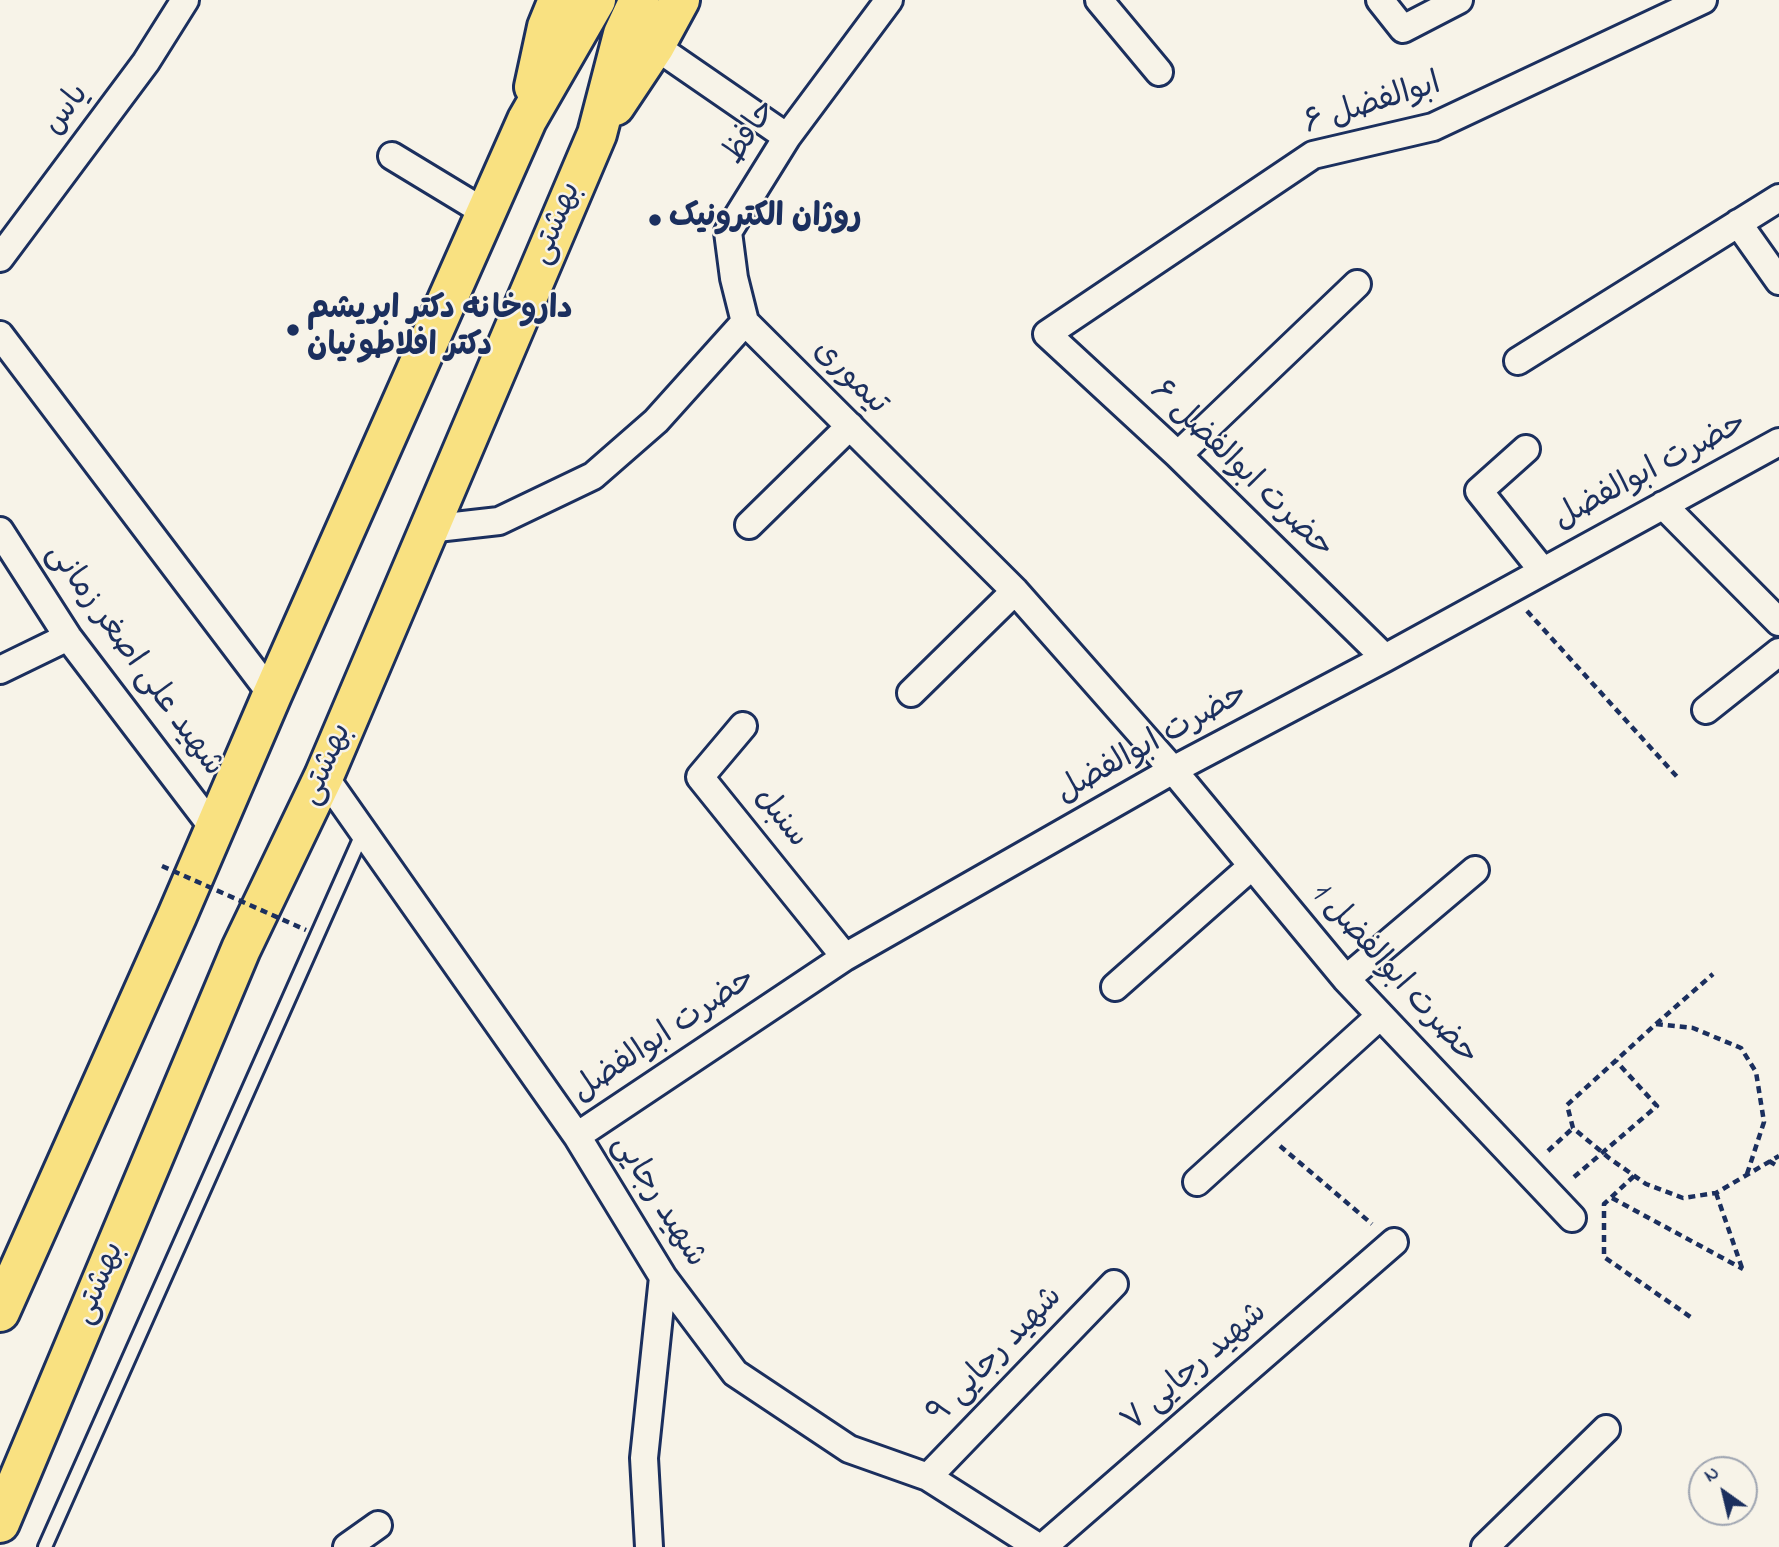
<!DOCTYPE html>
<html>
<head>
<meta charset="utf-8">
<style>
  body { margin:0 }
  #map { position:relative; width:1779px; height:1547px; overflow:hidden; background:#f7f3e8; font-family:"Indie Flower",sans-serif }
  canvas { display:block }
  .north { position:absolute; left:1688px; top:1456px; width:70px; height:70px; box-sizing:border-box; background:#f7f3e8; border:2px solid #9fa5b1; border-radius:50%; rotate:326deg; font-size:19px; font-weight:700; line-height:28px; text-align:center; color:#1b2f5e }
  .north::after { content:''; display:block; margin:auto; width:24px; height:32px; background:#1b2f5e; clip-path:polygon(50% 0,100% 100%,50% 72%,0 100%) }
</style>
</head>
<body>
<div id="map">
<canvas width="1779" height="1547"></canvas>
<div class="north">N</div>
</div>
<script>
const context = document.querySelector('canvas').getContext('2d');
context.lineJoin = 'round';
const toPath = rows => new Path2D(rows.map(r => 'M' + r).join(''));
function stroke(path, color, width, dash) { context.strokeStyle = color; context.lineWidth = width; context.lineCap = dash ? 'butt' : 'round'; context.setLineDash(dash || []); context.stroke(path); }
function write(font, color, halo, rows, align = 'center') {
  context.font = font + ' "Indie Flower","Playpen Sans Arabic",sans-serif'; context.lineWidth = 5; context.setLineDash([]); context.textBaseline = 'middle'; context.strokeStyle = halo; context.fillStyle = color; for (const [text, x, y, turn = 0] of rows) {
    context.save(); context.translate(x, y); context.rotate((+turn || 0) * Math.PI / 180); context.textAlign = isNaN(turn) ? turn : align; if (halo) context.strokeText(text, 0, 0); context.fillText(text, 0, 0); context.restore();
  }
}
const service = toPath([
  [45,1547,363,832]
]);
const minor = toPath([
  [1099,0,1159,72],
  [1380,0,1403,29,1459,0],
  [655,46,787,137],
  [392,156,486,213],
  [1738,223,1779,281],
  [0,258,146,62,185,0],
  [745,322,1015,591,1173,770,1346,979,1572,1218],
  [745,322,734,278,728,232,787,137,889,0],
  [0,335,272,695],
  [1518,361,1779,198],
  [1526,449,1479,491,1542,570],
  [1178,455,1357,284],
  [1663,505,1779,622],
  [749,525,850,426],
  [428,529,499,521,593,476,656,421,745,322],
  [0,531,68,637,214,829],
  [1385,658,1178,455,1047,334,1313,155,1433,127,1703,0],
  [0,670,68,637],
  [911,693,1015,591],
  [1706,710,1779,652],
  [743,726,700,777,845,957],
  [324,776,577,1136,663,1277,735,1373,849,1449,928,1477,1038,1547],
  [1346,979,1475,870],
  [1115,987,1252,866],
  [577,1136,845,957,1173,770,1385,658,1779,442],
  [1197,1182,1380,1016],
  [928,1477,1114,1284],
  [347,1547,378,1525],
  [649,1547,644,1458,663,1277],
  [1043,1547,1394,1242],
  [1485,1547,1606,1429]
]);
const primary = toPath([
  [534,87,547,27,558,0],
  [615,106,655,46,680,0],
  [0,1312,177,916,272,695,527,120,596,0],
  [0,1523,241,949,324,776,597,134,623,34,639,0]
]);
stroke(service, '#1b2f5e', 18);
stroke(minor, '#1b2f5e', 32);
stroke(primary, '#1b2f5e', 44);
stroke(toPath([
  [1527,611,1679,779],
  [1656,1024,1713,974],
  [1280,1146,1372,1224],
  [1548,1151,1573,1128],
  [1769,1161,1779,1167],
  [1747,1174,1764,1122,1756,1072,1741,1048,1693,1028,1656,1024,1567,1105,1573,1128,1609,1158,1646,1184,1683,1198,1716,1193,1779,1156],
  [1634,1176,1604,1204,1604,1257,1692,1318],
  [1574,1177,1657,1106,1616,1061],
  [1716,1193,1742,1268],
  [1612,1198,1743,1269]
]), '#1b2f5e', 4.5, [7, 5]);
stroke(service, '#f7f3e8', 12);
stroke(minor, '#f7f3e8', 26);
stroke(primary, '#f9e181', 38);
stroke(toPath([
  [162,866,306,930]
]), '#1b2f5e', 4.5, [7, 5]);
for (const [x, y, r, color] of [
  [655,220,7,"#1b2f5e"],
  [293,330,7,"#1b2f5e"]
]) { const dot = new Path2D(); dot.arc(x, y, r, 0, 2 * Math.PI); context.fillStyle = color; context.fill(dot); stroke(dot, '#f7f3e8', 2.5); }
write('32px', '#1b2f5e', '#f7f3e8', [
  ["ابوالفضل ۶",1373,106,-17],
  ["یاس",68,111,-53],
  ["حافظ",752,133,-57],
  ["بهشتی",558,224,-67],
  ["تیموری",849,379,45],
  ["حضرت ابوالفضل ۶",1240,471,44],
  ["حضرت ابوالفضل",1651,473,-28],
  ["شهید علی اصغر زمانی",133,661,54],
  ["حضرت ابوالفضل",1153,745,-29],
  ["بهشتی",328,765,-66],
  ["سنبل",779,819,51],
  ["حضرت ابوالفضل 1",1393,976,48],
  ["حضرت ابوالفضل",665,1037,-34],
  ["شهید رجایی",657,1202,58],
  ["بهشتی",101,1284,-67],
  ["شهید رجایی ۹",997,1357,-46],
  ["شهید رجایی ۷",1196,1369,-41]
]);
write('bold 32px', '#1b2f5e', '#f7f3e8', [
  ["روژان الکترونیک",669,220],
  ["داروخانه دکتر ابریشم",307,312],
  ["دکتر افلاطونیان",307,349]
], 'left');
</script>
</body>
</html>
